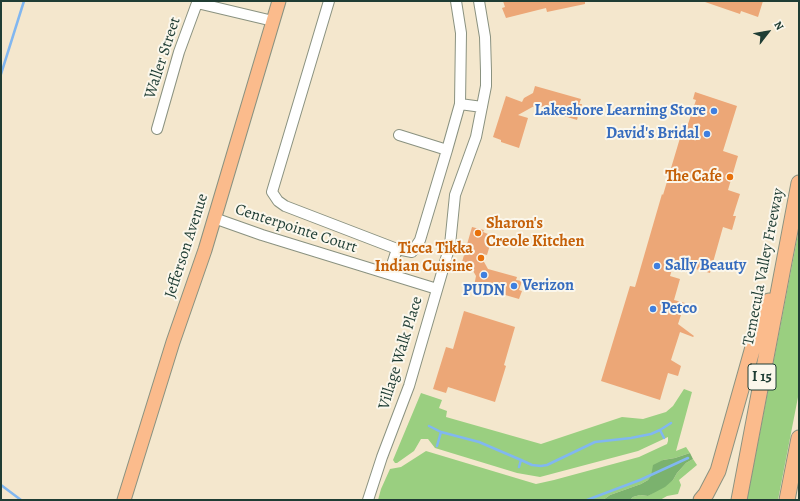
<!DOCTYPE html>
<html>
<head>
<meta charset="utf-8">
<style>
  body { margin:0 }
  #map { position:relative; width:800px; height:501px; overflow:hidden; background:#f4e7cd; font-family:Alegreya,serif }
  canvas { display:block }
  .frame { position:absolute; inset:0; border:2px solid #1f3d34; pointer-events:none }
  .north { position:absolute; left:748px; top:12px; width:40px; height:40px; -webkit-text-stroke:3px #fbf7ec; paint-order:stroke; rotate:59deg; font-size:11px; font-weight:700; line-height:16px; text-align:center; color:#1f3d34 }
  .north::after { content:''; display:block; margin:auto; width:14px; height:18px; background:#1f3d34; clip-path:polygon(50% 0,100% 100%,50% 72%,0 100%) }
</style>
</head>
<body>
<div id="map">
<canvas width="800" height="501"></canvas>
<div class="frame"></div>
<div class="north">N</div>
</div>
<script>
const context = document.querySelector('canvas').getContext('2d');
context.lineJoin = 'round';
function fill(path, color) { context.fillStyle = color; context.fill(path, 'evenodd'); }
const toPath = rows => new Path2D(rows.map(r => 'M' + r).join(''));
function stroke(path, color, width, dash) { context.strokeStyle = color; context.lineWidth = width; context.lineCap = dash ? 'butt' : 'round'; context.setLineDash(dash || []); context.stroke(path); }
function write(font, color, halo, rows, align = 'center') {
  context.font = font + ' Alegreya,serif'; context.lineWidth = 4; context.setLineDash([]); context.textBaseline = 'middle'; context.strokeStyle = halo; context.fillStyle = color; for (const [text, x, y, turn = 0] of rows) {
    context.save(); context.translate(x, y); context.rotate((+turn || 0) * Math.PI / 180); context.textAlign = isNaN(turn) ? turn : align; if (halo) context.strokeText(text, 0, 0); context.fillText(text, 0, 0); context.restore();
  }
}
fill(toPath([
  [799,229,799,392,778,500,747,500],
  [684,389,692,392,676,451,686,447,690,453,675,458,663,460,653,470,651,477,648,480,641,484,610,495,603,500,378,500,381,489,390,469,401,467,426,451,536,484,554,480,639,457,667,444,668,441,668,437,638,451,540,477,517,473,435,448,428,439,421,439,414,451,397,463,395,463,393,460,421,393,442,400,439,408,447,411,446,417,541,444,622,417,643,419,666,412,673,406],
  [693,459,697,465,679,480,681,485,678,494,667,496,660,500,630,500,633,497,640,495,648,496,673,480,677,473,686,463]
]), '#9acf80');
fill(toPath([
  [690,453,693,459,686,463,677,473,673,480,665,487,648,496,640,495,633,497,630,500,603,500,610,495,641,484,648,480,651,476,653,465,663,460,675,458]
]), '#7bb26e');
stroke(toPath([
  [1,74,24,1],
  [429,426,441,432,479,442,521,460,519,467],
  [664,438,660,430,671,423],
  [437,446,441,432],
  [521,460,532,465,541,466,547,465,595,442,631,438,651,434,660,430],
  [1,485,21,500],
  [587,500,640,480,688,458]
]), '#81b7f0', 2.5);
fill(toPath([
  [503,1,585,1,585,4,547,12,546,8,506,18,502,8,505,7],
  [705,1,763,1,758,17,741,11,740,14,705,2],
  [535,86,581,99,579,104,582,104,577,120,548,111,549,109,536,105,518,115,528,118,519,148,501,142,501,140,493,137,506,96,522,102,524,98,533,93],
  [695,92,737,106,723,151,738,156,728,190,740,194,733,216,736,216,732,230,723,227,710,273,674,263,670,276,680,279,674,300,685,303,678,324,694,336,693,337,680,332,671,360,681,366,678,376,668,373,660,400,601,381,630,286,635,287,662,194,663,195,680,138,683,139,696,100,693,99],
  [472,227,484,230,483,232,488,234,486,238,489,239,487,244,490,245,487,255,479,253,488,269,517,277,516,280,522,281,519,290,522,291,519,299,474,286,476,276,469,264,462,262],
  [464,311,515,327,504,365,506,366,495,402,448,387,446,393,433,389,446,347,453,349]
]), '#eca777');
const minor = toPath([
  [329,1,272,192,278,201,285,206,397,249],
  [460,104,482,107],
  [157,129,179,52,197,3,273,21],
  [447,150,460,104,461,33,456,1],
  [214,218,262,235,437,289],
  [389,274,397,249,412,252,420,240,447,150,399,135],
  [368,500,382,457,409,386,450,245,455,195,476,137,486,86,486,71,485,37,479,1]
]);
const major = toPath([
  [124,500,173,342,205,250,279,1]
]);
const highway = toPath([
  [701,500,706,494,718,471,753,347,769,301],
  [739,500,799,183],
  [787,500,799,438]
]);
stroke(minor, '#8a9280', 12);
stroke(major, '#8a9280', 15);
stroke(highway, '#8a9280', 17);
stroke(minor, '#fff', 10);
stroke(major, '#fbbb8c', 13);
stroke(highway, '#fbbb8c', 15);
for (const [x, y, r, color] of [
  [714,111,4,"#3f7fe0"],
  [707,134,4,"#3f7fe0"],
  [730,177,4,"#e8710a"],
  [478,233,4,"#e8710a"],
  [481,258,4,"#e8710a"],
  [657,266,4,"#3f7fe0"],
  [484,275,4,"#3f7fe0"],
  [514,286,4,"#3f7fe0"],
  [653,309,4,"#3f7fe0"]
]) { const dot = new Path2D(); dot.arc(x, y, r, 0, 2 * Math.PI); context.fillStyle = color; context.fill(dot); stroke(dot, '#fbf7ec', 1.5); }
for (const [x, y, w] of [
  [762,377,28]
]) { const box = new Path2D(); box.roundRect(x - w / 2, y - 13, w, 26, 3); context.fillStyle = '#fbf7ec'; context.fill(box); stroke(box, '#1f3d34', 1); }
write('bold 15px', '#1f3d34', null, [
  ["I 15",762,377]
]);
write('16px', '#1f3d34', '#fbf7ec', [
  ["Waller Street",163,58,-72],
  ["Centerpointe Court",296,229,18],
  ["Jefferson Avenue",187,246,-72],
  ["Temecula Valley Freeway",764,267,-79],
  ["Village Walk Place",401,353,-73]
]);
write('bold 16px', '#366cbe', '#fbf7ec', [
  ["Lakeshore Learning Store",706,111,"right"],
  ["David's Bridal",699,134,"right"],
  ["Sally Beauty",665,266],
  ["Verizon",522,286],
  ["PUDN",484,291,"center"],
  ["Petco",661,309]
], 'left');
write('bold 16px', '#c56008', '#fbf7ec', [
  ["The Cafe",722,177],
  ["Sharon's",486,224,"left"],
  ["Creole Kitchen",486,242,"left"],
  ["Ticca Tikka",473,249],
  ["Indian Cuisine",473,267]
], 'right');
</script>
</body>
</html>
